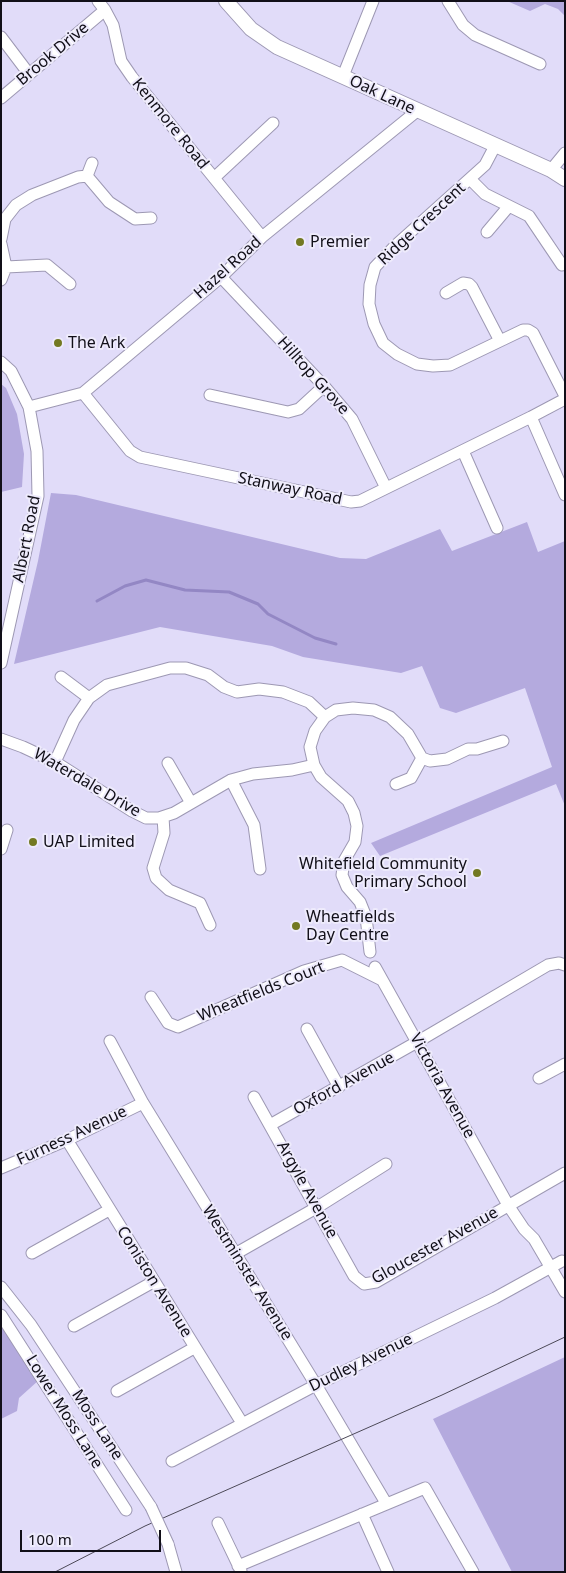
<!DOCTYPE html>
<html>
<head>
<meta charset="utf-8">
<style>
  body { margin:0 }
  #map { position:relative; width:566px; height:1573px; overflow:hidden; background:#e1dcf9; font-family:"Noto Sans",sans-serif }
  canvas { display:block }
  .frame { position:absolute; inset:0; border:2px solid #110f18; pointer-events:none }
  .scale { position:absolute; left:20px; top:1530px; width:141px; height:22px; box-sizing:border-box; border:2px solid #110f18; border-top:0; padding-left:6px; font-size:15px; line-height:18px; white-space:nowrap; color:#110f18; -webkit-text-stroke:4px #eeebfc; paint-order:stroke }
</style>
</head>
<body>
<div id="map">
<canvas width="566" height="1573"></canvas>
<div class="frame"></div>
<div class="scale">100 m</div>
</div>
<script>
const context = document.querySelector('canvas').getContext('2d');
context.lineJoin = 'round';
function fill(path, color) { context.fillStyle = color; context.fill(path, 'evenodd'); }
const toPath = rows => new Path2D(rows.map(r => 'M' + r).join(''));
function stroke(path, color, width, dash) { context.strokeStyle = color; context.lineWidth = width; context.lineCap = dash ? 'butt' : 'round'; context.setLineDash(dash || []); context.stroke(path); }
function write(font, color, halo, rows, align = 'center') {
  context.font = font + ' "Noto Sans",sans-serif'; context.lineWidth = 4; context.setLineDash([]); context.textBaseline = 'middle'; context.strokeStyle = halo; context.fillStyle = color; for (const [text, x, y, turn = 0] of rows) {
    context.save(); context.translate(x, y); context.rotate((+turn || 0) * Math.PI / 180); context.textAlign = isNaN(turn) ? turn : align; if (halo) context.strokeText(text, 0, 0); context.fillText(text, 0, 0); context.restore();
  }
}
fill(toPath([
  [507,1,565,1,565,16,558,9,545,4,530,11],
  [1,384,6,388,17,414,24,454,22,487,1,492],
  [51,493,76,495,340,558,366,559,440,529,452,551,527,522,538,552,565,541,565,806,556,784,380,856,371,843,552,767,525,688,456,713,440,708,422,666,401,673,303,657,272,646,160,627,14,664,38,561],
  [1,1321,39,1380,19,1398,17,1411,1,1419],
  [565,1357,565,1572,512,1572,433,1419]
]), '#b4aade');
stroke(toPath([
  [97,601,125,586,146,580,185,590,229,592,258,604,268,614,315,638,336,644]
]), '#9387c4', 3);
const minor = toPath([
  [98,1,105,10,113,25,121,61,132,77,262,237],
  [448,1,463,25,475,35,540,64],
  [1,37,29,74],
  [343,76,373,1],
  [1,98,105,10],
  [495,146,485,165,396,245,375,267,370,285,369,304,374,324,383,343,397,354,417,364,433,366,450,365,523,330,528,330,533,333,565,396],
  [551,170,565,153],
  [87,176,92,163],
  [214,178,273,123],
  [470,179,485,194,529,216,562,265],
  [487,232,509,206],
  [1,239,5,219,16,205,32,195,78,177,87,176,109,202,135,219,151,218],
  [1,244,6,267,1,280],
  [6,267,47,265,70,284],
  [221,277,324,386,352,419,386,488],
  [446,293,463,283,469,284,472,287,500,341],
  [1,362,11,371,29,407,37,451,38,496,1,663],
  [83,393,130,451,140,457,351,502,360,501,531,417,565,399],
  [210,395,288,412,299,409,324,386],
  [29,407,83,393,221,277,262,237,417,111],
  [531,417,565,495],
  [463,451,497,528],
  [61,677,89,698],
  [1,739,23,747,55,762,132,811,146,818,159,818,174,813,231,780,253,774,292,770,314,765],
  [55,762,74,720,89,698,107,685,170,668,186,668,208,675,224,687,237,692,259,689,283,692,309,702,325,717],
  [168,763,191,803],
  [231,780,254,825,260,869],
  [396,784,411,778,422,758],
  [163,817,164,833,153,868,156,878,169,890,200,903,210,925],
  [1,849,7,830],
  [370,952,366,917,360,902,347,887,342,875,344,861,355,842,357,826,354,813,348,801,321,777,314,765,310,747,315,731,325,717,336,710,353,708,374,710,390,717,408,734,422,758,430,761,447,759,468,749,477,749,503,741],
  [375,967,508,1205,524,1229,534,1239,565,1292],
  [151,997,168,1023,178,1027,304,971,342,960,382,980],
  [307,1029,339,1087],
  [110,1041,143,1103,316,1385,386,1503],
  [539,1078,565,1064],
  [254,1097,354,1276,364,1284,376,1282,565,1173],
  [270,1125,417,1042,548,965,559,963,565,965],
  [67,1140,242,1423],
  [1,1168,67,1140,143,1103],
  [32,1253,109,1210],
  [235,1254,316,1208,386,1164],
  [1,1287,31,1325,151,1507],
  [1,1315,126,1510],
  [74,1326,153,1282],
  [117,1391,194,1348],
  [172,1461,316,1385,495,1298,562,1261],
  [362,1514,388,1572],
  [218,1523,241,1571],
  [168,1544,176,1572],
  [238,1566,425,1488,473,1572]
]);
const tertiary = toPath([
  [226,1,251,29,277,47,551,170,565,179]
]);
stroke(minor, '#9d98b3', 13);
stroke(tertiary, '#9d98b3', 16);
stroke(minor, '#fff', 11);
stroke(tertiary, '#fff', 14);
stroke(toPath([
  [55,1572,145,1526,442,1395,565,1337]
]), '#4c4957', 1);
const minorBridge = toPath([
  [151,1507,168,1544]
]);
stroke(minorBridge, '#9d98b3', 13, []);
stroke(minorBridge, '#fff', 11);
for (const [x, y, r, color] of [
  [300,242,5,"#737922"],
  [58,343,5,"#737922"],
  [33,842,5,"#737922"],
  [477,873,5,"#737922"],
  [296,926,5,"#737922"]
]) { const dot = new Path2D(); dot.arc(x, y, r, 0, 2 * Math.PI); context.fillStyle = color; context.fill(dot); stroke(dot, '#eeebfc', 2); }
write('16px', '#110f18', '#eeebfc', [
  ["Brook Drive",53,54,-40],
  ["Oak Lane",382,95,25],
  ["Kenmore Road",170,124,51],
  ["Ridge Crescent",422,224,-43],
  ["Hazel Road",228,268,-42],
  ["Hilltop Grove",313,376,48],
  ["Stanway Road",290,489,12],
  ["Albert Road",27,539,-79],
  ["Waterdale Drive",87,783,30],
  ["Wheatfields Court",261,992,-22],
  ["Oxford Avenue",344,1084,-29],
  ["Victoria Avenue",442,1086,61],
  ["Furness Avenue",72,1136,-25],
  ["Argyle Avenue",307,1190,61],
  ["Gloucester Avenue",435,1246,-29],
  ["Westminster Avenue",247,1273,58],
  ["Coniston Avenue",154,1282,58],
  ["Dudley Avenue",361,1363,-26],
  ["Lower Moss Lane",64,1412,58],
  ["Moss Lane",97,1425,57]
]);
write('16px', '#110f18', '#eeebfc', [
  ["Premier",310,242],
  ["The Ark",68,343],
  ["UAP Limited",43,842],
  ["Whitefield Community",467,864,"right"],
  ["Primary School",467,882,"right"],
  ["Wheatfields",306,917],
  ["Day Centre",306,935]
], 'left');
</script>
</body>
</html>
